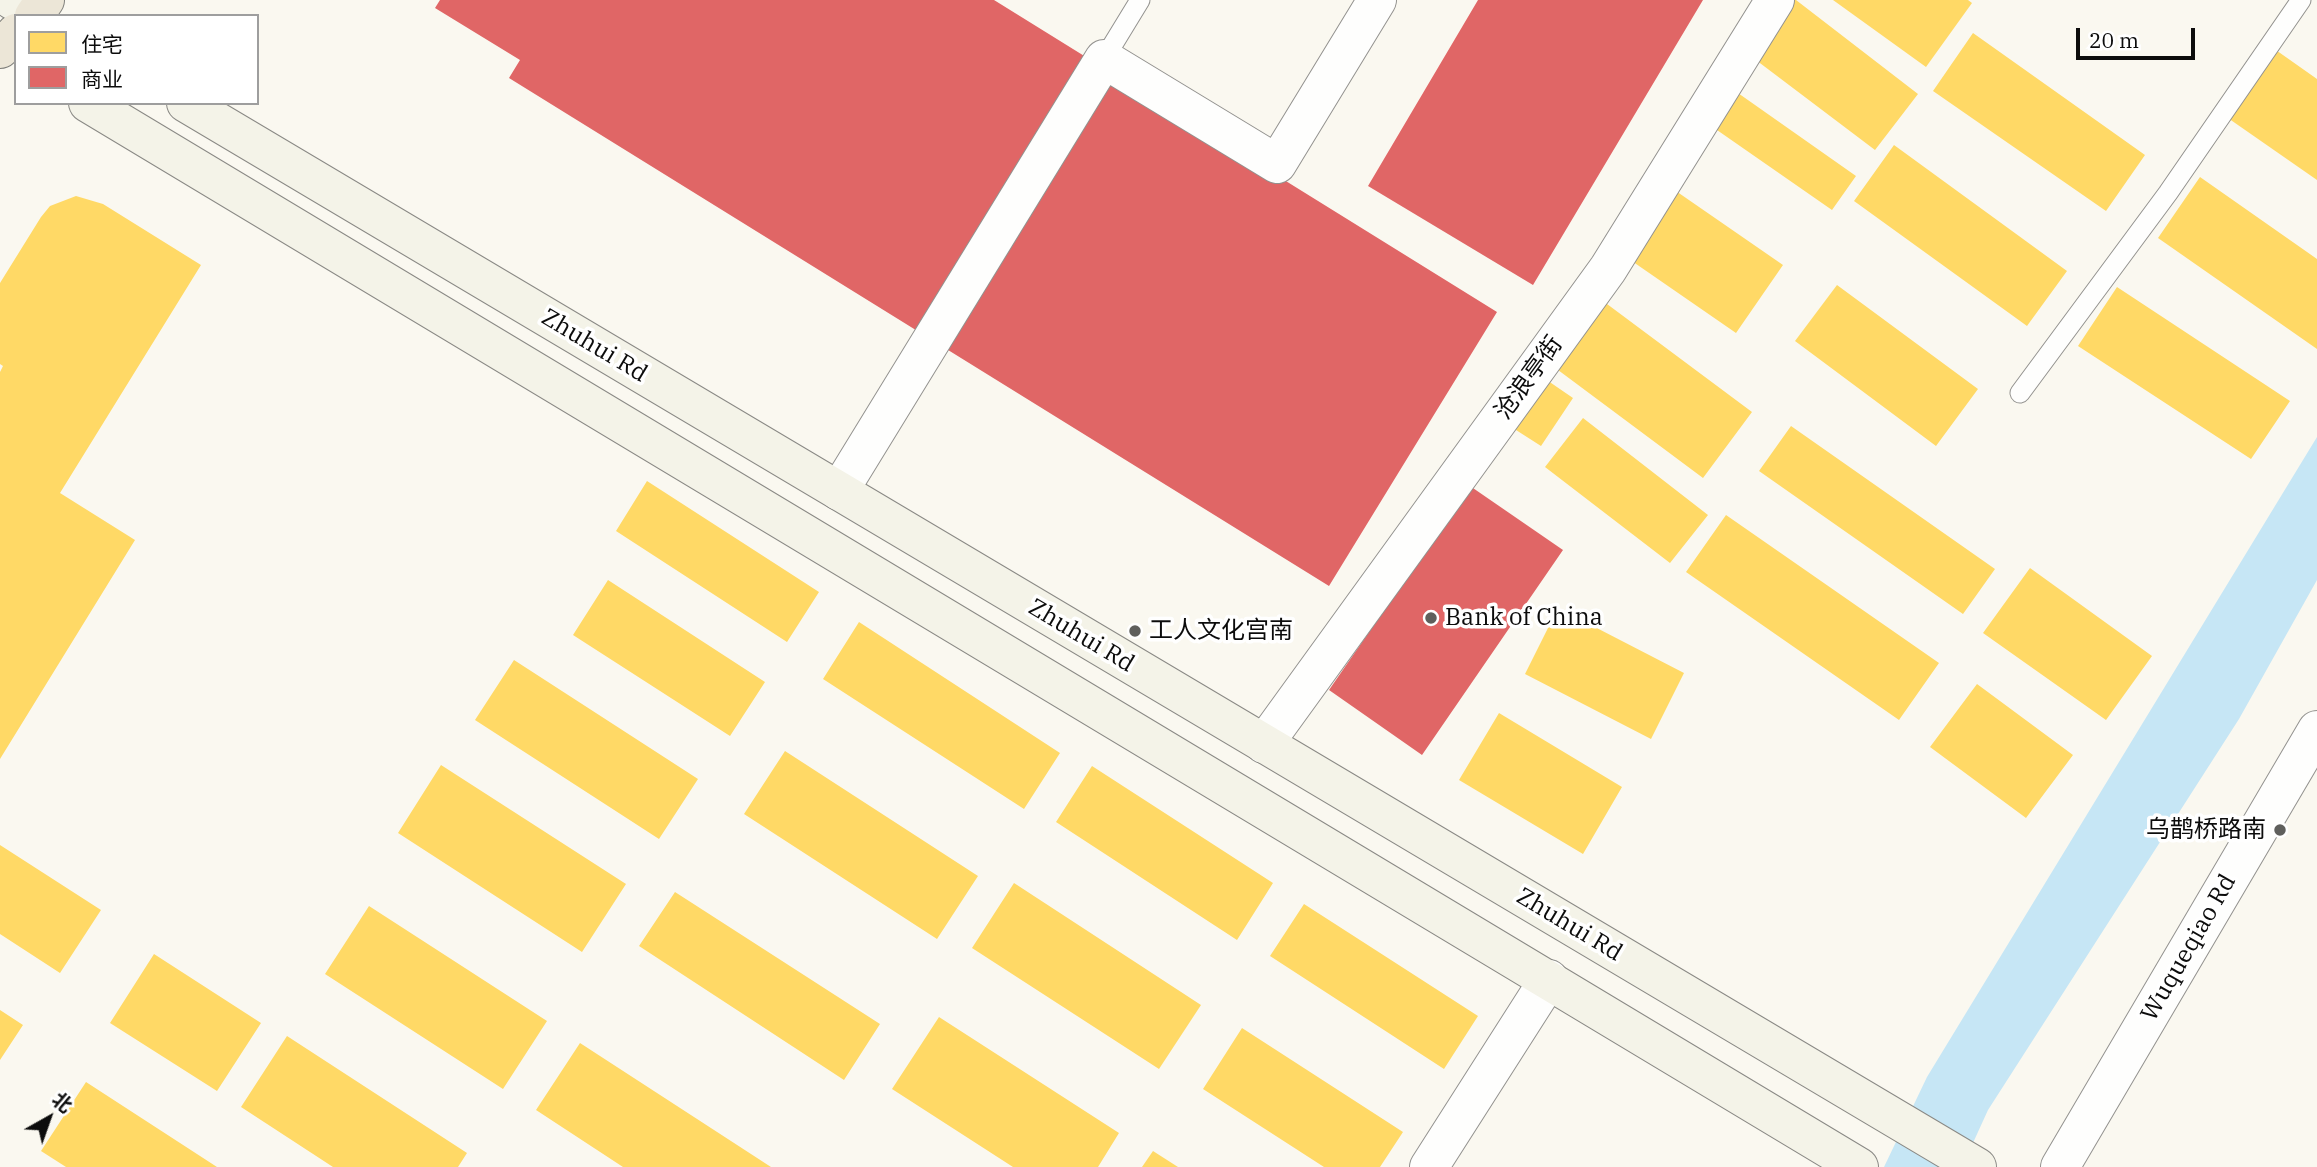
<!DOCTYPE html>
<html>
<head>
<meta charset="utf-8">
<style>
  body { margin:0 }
  #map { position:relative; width:2317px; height:1167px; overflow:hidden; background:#faf8f0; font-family:"IBM Plex Serif","Noto Sans SC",serif }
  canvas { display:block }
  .legend { position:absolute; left:14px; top:14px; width:245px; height:91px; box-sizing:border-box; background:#fff; border:2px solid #9e9e9e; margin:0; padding:9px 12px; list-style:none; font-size:21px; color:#0c0c0c }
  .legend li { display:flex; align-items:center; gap:14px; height:35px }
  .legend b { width:35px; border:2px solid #9e9e9e }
  .north { position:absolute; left:14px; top:1083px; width:70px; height:70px; -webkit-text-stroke:5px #fff; paint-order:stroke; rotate:40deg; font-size:19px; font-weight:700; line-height:28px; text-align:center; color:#0c0c0c }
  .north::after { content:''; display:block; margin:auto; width:24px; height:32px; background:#0c0c0c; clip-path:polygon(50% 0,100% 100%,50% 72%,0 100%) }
  .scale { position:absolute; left:2076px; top:28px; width:119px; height:32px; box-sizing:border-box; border:4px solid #0c0c0c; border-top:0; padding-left:9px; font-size:21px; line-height:24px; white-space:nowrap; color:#0c0c0c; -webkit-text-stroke:5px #fff; paint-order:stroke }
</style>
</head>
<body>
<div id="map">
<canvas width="2317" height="1167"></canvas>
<ul class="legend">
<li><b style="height:19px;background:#ffd966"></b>住宅</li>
<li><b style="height:19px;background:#e06666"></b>商业</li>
</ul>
<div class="north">北</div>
<div class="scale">20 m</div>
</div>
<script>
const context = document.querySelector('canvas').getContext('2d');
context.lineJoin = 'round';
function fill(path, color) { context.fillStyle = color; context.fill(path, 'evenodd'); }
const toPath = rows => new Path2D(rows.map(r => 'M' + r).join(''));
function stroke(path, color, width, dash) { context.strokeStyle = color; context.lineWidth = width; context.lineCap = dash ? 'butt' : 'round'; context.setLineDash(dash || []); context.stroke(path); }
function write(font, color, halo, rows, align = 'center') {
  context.font = font + ' "IBM Plex Serif","Noto Sans SC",serif'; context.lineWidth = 7; context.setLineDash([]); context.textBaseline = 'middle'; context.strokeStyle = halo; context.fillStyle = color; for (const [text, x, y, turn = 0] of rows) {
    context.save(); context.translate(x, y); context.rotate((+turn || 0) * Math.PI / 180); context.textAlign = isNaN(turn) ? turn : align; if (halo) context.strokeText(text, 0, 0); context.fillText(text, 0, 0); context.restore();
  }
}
fill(toPath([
  [2317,437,2317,580,2239,719,1988,1110,1962,1167,1884,1167,1927,1077]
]), '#c6e6f5');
fill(toPath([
  [1783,0,1796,0,1918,94,1875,150,1744,51],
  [1833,0,1968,0,1972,3,1926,67],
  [1973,33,2145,155,2106,211,1933,91],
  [2273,48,2317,79,2317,180,2225,116],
  [1728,86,1856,176,1832,210,1704,121],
  [1894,145,2067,271,2027,326,1854,201],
  [2200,177,2317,259,2317,349,2158,238],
  [1673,189,1783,265,1736,333,1626,257],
  [76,196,103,204,201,265,60,493,135,540,0,759,0,372,3,366,0,364,0,283,41,217,50,206],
  [1837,285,1978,389,1936,446,1795,341],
  [2117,287,2290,401,2251,459,2078,346],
  [1603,301,1752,412,1703,478,1554,367],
  [1538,374,1573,398,1541,446,1505,423],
  [1583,418,1708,515,1670,563,1545,467],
  [1791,426,1995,569,1963,614,1759,471],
  [647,481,819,592,787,642,616,531],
  [1726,515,1939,663,1899,720,1686,572],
  [2030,568,2152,656,2106,720,1983,633],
  [608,580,765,682,730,736,573,635],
  [1558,608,1684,673,1651,739,1525,674],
  [859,622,1060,753,1024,809,823,679],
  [514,660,698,779,659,839,475,720],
  [1977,684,2073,755,2026,818,1930,747],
  [1499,713,1622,787,1583,854,1459,780],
  [785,751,978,876,937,939,744,814],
  [441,765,626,884,582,952,398,833],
  [1092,766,1273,883,1237,940,1056,822],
  [0,845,101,910,60,973,0,934],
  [1014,883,1201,1005,1159,1069,972,948],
  [675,892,880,1024,844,1080,639,946],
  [1304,904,1478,1016,1444,1069,1270,956],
  [369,906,547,1021,503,1089,325,974],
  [154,954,261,1023,217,1091,110,1023],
  [0,1010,23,1025,0,1060],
  [939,1017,1119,1133,1098,1167,1013,1167,892,1089],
  [1242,1028,1403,1132,1380,1167,1324,1167,1203,1089],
  [287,1036,467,1153,458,1167,333,1167,241,1107],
  [580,1043,771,1167,623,1167,536,1110],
  [86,1082,217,1167,66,1167,41,1151],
  [1153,1151,1178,1167,1142,1167]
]), '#ffd966');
fill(toPath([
  [440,0,994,0,1497,312,1329,586,509,78,520,60,435,8],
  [1478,0,1703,0,1533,285,1368,186],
  [1470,486,1563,550,1422,755,1329,690]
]), '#e06666');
const service = toPath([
  [1104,59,1140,0],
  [2020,393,2168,193,2301,0]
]);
const minor = toPath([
  [839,491,1104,59,1277,164,1377,0],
  [1264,744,1608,269,1775,0],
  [1429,1167,1549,979]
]);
const tertiary = toPath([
  [2060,1167,2317,730]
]);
const secondary = toPath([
  [12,0,39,16],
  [88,103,1859,1167],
  [186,103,1977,1167]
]);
const primary = toPath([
  [34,16,45,0],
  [0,49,16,33]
]);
stroke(service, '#93928f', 21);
stroke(minor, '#93928f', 40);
stroke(tertiary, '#93928f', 40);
stroke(secondary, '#8a8985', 40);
stroke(primary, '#80807c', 40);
stroke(service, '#fefefd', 19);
stroke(minor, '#fefefd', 38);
stroke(tertiary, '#fefefd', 38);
stroke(secondary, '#f4f3e8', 38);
stroke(primary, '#ece6d7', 38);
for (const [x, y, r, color] of [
  [1431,618,7,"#5f5f5c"],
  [1135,631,7,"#5f5f5c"],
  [2280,830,7,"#5f5f5c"]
]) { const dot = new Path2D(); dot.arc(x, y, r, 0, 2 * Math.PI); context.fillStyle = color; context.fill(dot); stroke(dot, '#fff', 2.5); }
write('24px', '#0c0c0c', '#fff', [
  ["Zhuhui Rd",594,346,31],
  ["沧浪亭街",1529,378,-54],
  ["Zhuhui Rd",1081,636,31],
  ["Zhuhui Rd",1569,925,31],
  ["Wuqueqiao Rd",2189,948,-60]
]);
write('24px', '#0c0c0c', '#fff', [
  ["Bank of China",1445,618],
  ["工人文化宫南",1149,631],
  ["乌鹊桥路南",2266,830,"right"]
], 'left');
</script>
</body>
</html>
